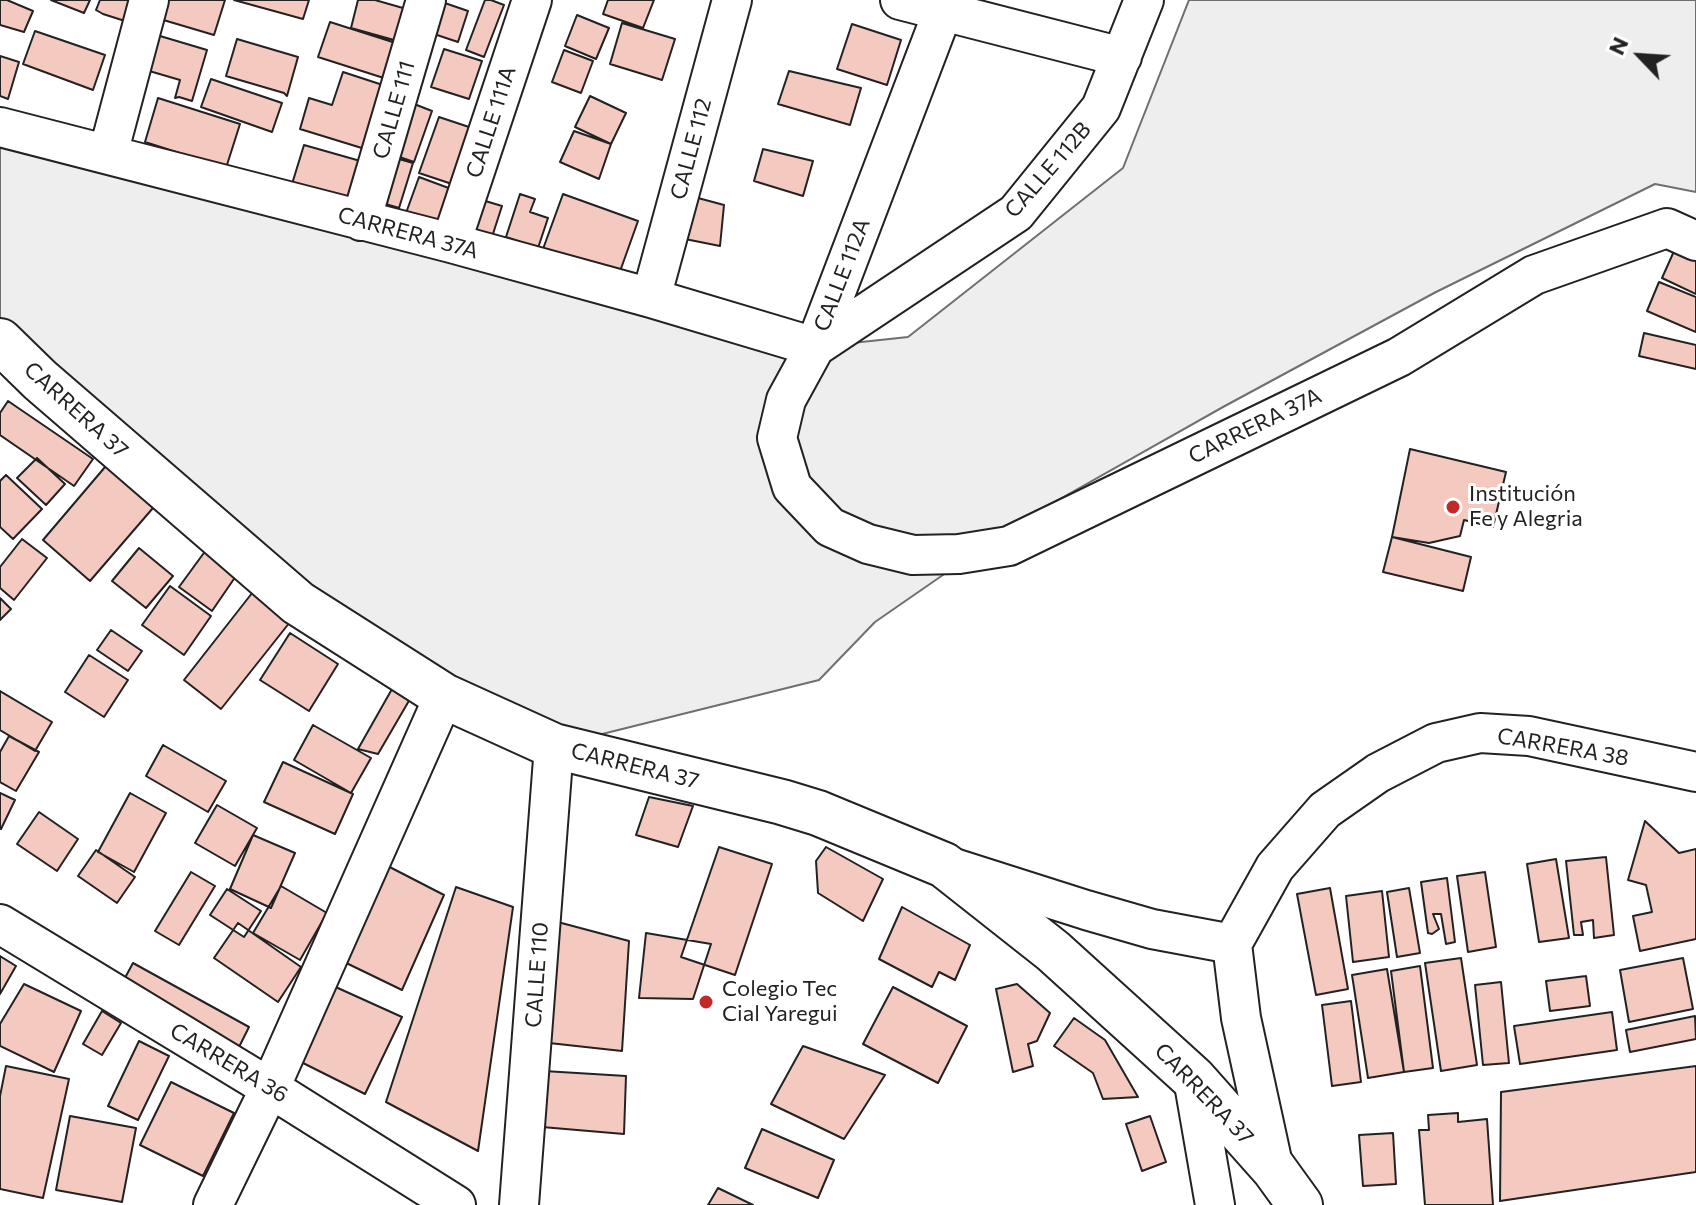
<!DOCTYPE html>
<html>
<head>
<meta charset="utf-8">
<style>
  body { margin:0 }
  #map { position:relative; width:1696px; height:1205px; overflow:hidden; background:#fff; font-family:Commissioner,sans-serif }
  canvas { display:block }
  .north { position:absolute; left:1600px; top:16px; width:80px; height:80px; -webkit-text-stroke:6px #fff; paint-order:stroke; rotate:295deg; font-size:22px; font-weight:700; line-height:32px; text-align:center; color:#222 }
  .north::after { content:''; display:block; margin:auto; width:28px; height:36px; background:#222; clip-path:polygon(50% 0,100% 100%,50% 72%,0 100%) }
</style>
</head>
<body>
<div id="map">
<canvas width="1696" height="1205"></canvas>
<div class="north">N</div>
</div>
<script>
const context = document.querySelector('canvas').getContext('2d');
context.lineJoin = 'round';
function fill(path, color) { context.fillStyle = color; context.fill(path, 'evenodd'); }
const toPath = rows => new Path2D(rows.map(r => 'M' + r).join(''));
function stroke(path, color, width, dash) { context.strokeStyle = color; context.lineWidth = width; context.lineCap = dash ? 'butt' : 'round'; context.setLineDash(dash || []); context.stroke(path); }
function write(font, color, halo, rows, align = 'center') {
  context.font = font + ' Commissioner,sans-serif'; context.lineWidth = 6; context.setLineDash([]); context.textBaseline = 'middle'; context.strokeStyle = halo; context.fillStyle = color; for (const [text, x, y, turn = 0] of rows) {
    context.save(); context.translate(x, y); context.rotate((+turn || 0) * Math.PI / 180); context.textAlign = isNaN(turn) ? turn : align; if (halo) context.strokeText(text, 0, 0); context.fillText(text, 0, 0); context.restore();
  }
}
const green = toPath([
  [1189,0,1696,0,1696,192,1655,184,1436,292,1223,407,1021,521,875,622,819,680,554,746,444,696,52,369,0,318,0,135,815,347,908,337,1123,168,1189,0]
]);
fill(green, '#eee');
stroke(green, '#6f6f6f', 2);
const building = toPath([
  [0,0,7,0,33,11,24,32,0,25,0,0],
  [51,0,90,0,84,13,51,0],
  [100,0,132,0,125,21,103,14,96,10,100,0],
  [166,0,225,0,214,35,160,19,166,0],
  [234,0,309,0,303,19,234,0],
  [358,0,375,0,410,10,401,42,351,28,358,0],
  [485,0,491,0,504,5,484,57,466,50,485,0],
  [608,0,654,0,643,28,603,14,608,0],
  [439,1,468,11,458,42,428,32,439,1],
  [577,15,609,28,596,59,565,46,577,15],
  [330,22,402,45,390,80,318,57,330,22],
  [622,23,675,39,662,80,610,64,622,23],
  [852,24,901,40,887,85,837,69,852,24],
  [35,31,105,55,93,90,23,64,35,31],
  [150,33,207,50,192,101,179,97,175,98,180,80,139,68,150,33],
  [237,39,298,57,287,96,284,93,226,76,237,39],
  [444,49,482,61,469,99,431,87,444,49],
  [564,50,593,61,581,93,552,82,564,50],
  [0,56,19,62,8,99,0,96,0,56],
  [789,71,861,88,850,125,778,104,789,71],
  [343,72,395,89,378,153,300,129,309,98,332,105,343,72],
  [211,79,282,103,272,132,201,107,211,79],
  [590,96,626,113,611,144,575,127,590,96],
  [158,98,240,124,226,168,145,142,158,98],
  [404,100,432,111,414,162,385,152,404,100],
  [439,117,472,128,452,184,419,173,439,117],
  [574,131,611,144,599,179,560,162,574,131],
  [304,145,371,164,360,204,292,184,304,145],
  [763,149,813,161,803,196,754,181,763,149],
  [385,155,413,163,399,208,372,200,385,155],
  [419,177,454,190,442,226,406,213,419,177],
  [520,194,535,199,530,212,548,218,538,248,506,237,520,194],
  [563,194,638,221,618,277,543,249,563,194],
  [472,197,502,206,491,240,461,232,472,197],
  [698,198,724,205,720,246,685,239,698,198],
  [1679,240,1696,247,1696,294,1662,278,1679,240],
  [1659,282,1696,297,1696,332,1647,311,1659,282],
  [1644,333,1696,345,1696,369,1639,356,1644,333],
  [8,401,93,459,74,486,0,435,0,413,8,401],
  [1410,449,1506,472,1493,527,1464,520,1460,536,1429,543,1392,537,1410,449],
  [37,458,65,484,46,505,17,478,37,458],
  [111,460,159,501,90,581,43,540,111,460],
  [6,475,42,509,13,539,0,527,0,481,6,475],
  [1392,537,1471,557,1463,591,1383,572,1392,537],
  [22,539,47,558,14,600,0,588,0,567,22,539],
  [139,548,173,576,146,608,112,581,139,548],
  [206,550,238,573,212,611,179,587,206,550],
  [170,586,211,616,184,655,142,625,170,586],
  [256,588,294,617,221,709,184,680,256,588],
  [0,598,11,609,0,620,0,598],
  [111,630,142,651,128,671,97,650,111,630],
  [290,633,338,664,309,711,260,680,290,633],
  [89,655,128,680,104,717,65,692,89,655],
  [392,689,410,699,378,754,358,749,392,689],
  [0,691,52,722,35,751,0,730,0,691],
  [313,725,371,758,351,793,294,760,313,725],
  [9,736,39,752,16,791,0,782,0,752,9,736],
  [163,745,226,781,208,812,146,776,163,745],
  [283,762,353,794,335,834,264,802,283,762],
  [0,793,15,800,1,829,0,829,0,793],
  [130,793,166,813,134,872,98,852,130,793],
  [649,797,693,806,678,847,636,835,649,797],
  [217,805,257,828,235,866,195,843,217,805],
  [39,812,78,839,57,871,17,844,39,812],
  [1645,821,1679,853,1696,849,1696,939,1640,951,1633,916,1652,912,1646,885,1628,880,1645,821],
  [253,835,295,853,271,908,230,889,253,835],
  [719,847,772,864,735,975,681,957,719,847],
  [826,847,883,879,863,921,818,893,816,861,826,847],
  [96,850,135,877,117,903,78,876,96,850],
  [1606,857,1614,935,1594,938,1593,920,1581,922,1583,935,1574,935,1566,861,1606,857],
  [1556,859,1569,938,1539,942,1527,864,1556,859],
  [378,861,444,895,402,990,338,959,378,861],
  [191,872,215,886,179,945,155,931,191,872],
  [1485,872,1496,947,1468,952,1457,876,1485,872],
  [1447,878,1455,942,1446,944,1441,914,1433,914,1439,929,1432,934,1428,933,1421,882,1447,878],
  [281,886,327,913,300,960,253,933,281,886],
  [456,887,513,907,478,1151,386,1102,456,887],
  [1330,888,1348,989,1316,995,1297,894,1330,888],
  [1409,888,1420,953,1397,957,1387,892,1409,888],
  [227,889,261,911,244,937,210,915,227,889],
  [1382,891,1389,957,1353,962,1346,896,1382,891],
  [902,907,970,945,955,980,939,972,932,987,879,959,902,907],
  [554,921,629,941,622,1051,549,1043,554,921],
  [238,923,301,967,278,1002,214,958,238,923],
  [646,933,711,944,693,999,639,998,646,933],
  [0,956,16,966,0,994,0,956],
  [1461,958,1477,1065,1441,1071,1425,963,1461,958],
  [1683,958,1693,1009,1629,1022,1620,970,1683,958],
  [133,963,249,1027,236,1053,119,989,133,963],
  [1420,966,1433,1068,1404,1072,1391,971,1420,966],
  [1387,969,1404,1072,1368,1078,1352,975,1387,969],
  [1586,976,1590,1006,1550,1011,1546,981,1586,976],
  [1501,982,1509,1063,1483,1065,1475,985,1501,982],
  [24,984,81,1011,54,1072,0,1046,0,1024,24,984],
  [329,984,402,1017,365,1094,297,1060,329,984],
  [1017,984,1050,1013,1037,1041,1028,1044,1033,1066,1013,1072,996,989,1017,984],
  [893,987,967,1026,938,1083,863,1044,893,987],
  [1351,1001,1361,1082,1332,1086,1322,1005,1351,1001],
  [102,1011,121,1023,102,1055,83,1044,102,1011],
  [1612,1012,1617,1050,1520,1064,1514,1026,1612,1012],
  [1695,1016,1696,1039,1630,1052,1626,1030,1695,1016],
  [1074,1018,1105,1040,1138,1097,1103,1099,1093,1073,1054,1046,1074,1018],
  [139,1041,169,1056,138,1120,108,1106,139,1041],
  [803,1046,885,1075,844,1139,771,1104,803,1046],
  [6,1066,69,1079,43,1198,0,1189,0,1096,6,1066],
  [1696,1066,1696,1172,1500,1201,1501,1092,1696,1066],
  [544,1071,626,1076,624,1134,542,1127,544,1071],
  [171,1082,234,1113,203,1176,140,1145,171,1082],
  [1458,1113,1458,1122,1487,1119,1493,1205,1425,1205,1419,1130,1429,1130,1428,1115,1458,1113],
  [70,1116,136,1128,122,1202,56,1190,70,1116],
  [1150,1116,1166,1162,1142,1171,1126,1124,1150,1116],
  [762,1129,834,1160,818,1198,745,1168,762,1129],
  [1393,1133,1396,1184,1363,1186,1359,1135,1393,1133],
  [718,1188,753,1205,708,1205,718,1188]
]);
fill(building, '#f3c9c0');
stroke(building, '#222', 2);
const street = toPath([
  [900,0,1122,57],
  [943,11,815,347,786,400,777,438,792,487,830,527,868,544,913,555,959,554,1009,546,1399,357,1534,275,1667,228,1696,241],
  [0,127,451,243,651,298,815,347],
  [108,154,149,0],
  [361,221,426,0],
  [451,243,532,0],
  [651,298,732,0],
  [815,347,1016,213,1101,108,1144,0],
  [954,868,1086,910,1152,929,1232,944],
  [0,924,270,1088,456,1205],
  [1193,1078,1215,1205],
  [1274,1169,1241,1018,1232,944,1275,867,1325,810,1378,773,1436,743,1480,733,1529,736,1696,772],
  [213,1205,270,1088,444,696],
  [519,1205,554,746]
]);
const secondary = toPath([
  [0,341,40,380,298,603,444,696,554,746,782,802,818,813,944,865,1053,951,1193,1078,1274,1169,1300,1205]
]);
stroke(street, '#222', 42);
stroke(secondary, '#222', 48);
stroke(street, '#fff', 38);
stroke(secondary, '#fff', 44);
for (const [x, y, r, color] of [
  [1453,507,8,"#c62828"],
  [706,1002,8,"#c62828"]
]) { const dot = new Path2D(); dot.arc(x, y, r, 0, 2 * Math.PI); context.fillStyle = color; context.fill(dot); stroke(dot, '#fff', 3); }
write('22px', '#222', '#fff', [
  ["CALLE 111",394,110,-74],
  ["CALLE 111A",491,122,-72],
  ["CALLE 112",691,149,-75],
  ["CALLE 112B",1048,170,-49],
  ["CARRERA 37A",408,233,15],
  ["CALLE 112A",842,275,-69],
  ["CARRERA 37",76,410,42],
  ["CARRERA 37A",1255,426,-26],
  ["CARRERA 38",1563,747,10],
  ["CARRERA 37",635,766,14],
  ["CALLE 110",537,975,-86],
  ["CARRERA 36",229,1063,31],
  ["CARRERA 37",1204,1094,46]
]);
write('22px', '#222', '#fff', [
  ["Institución",1469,494],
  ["Fe y Alegria",1469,519],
  ["Colegio Tec",722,989],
  ["Cial Yaregui",722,1014]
], 'left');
</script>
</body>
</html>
